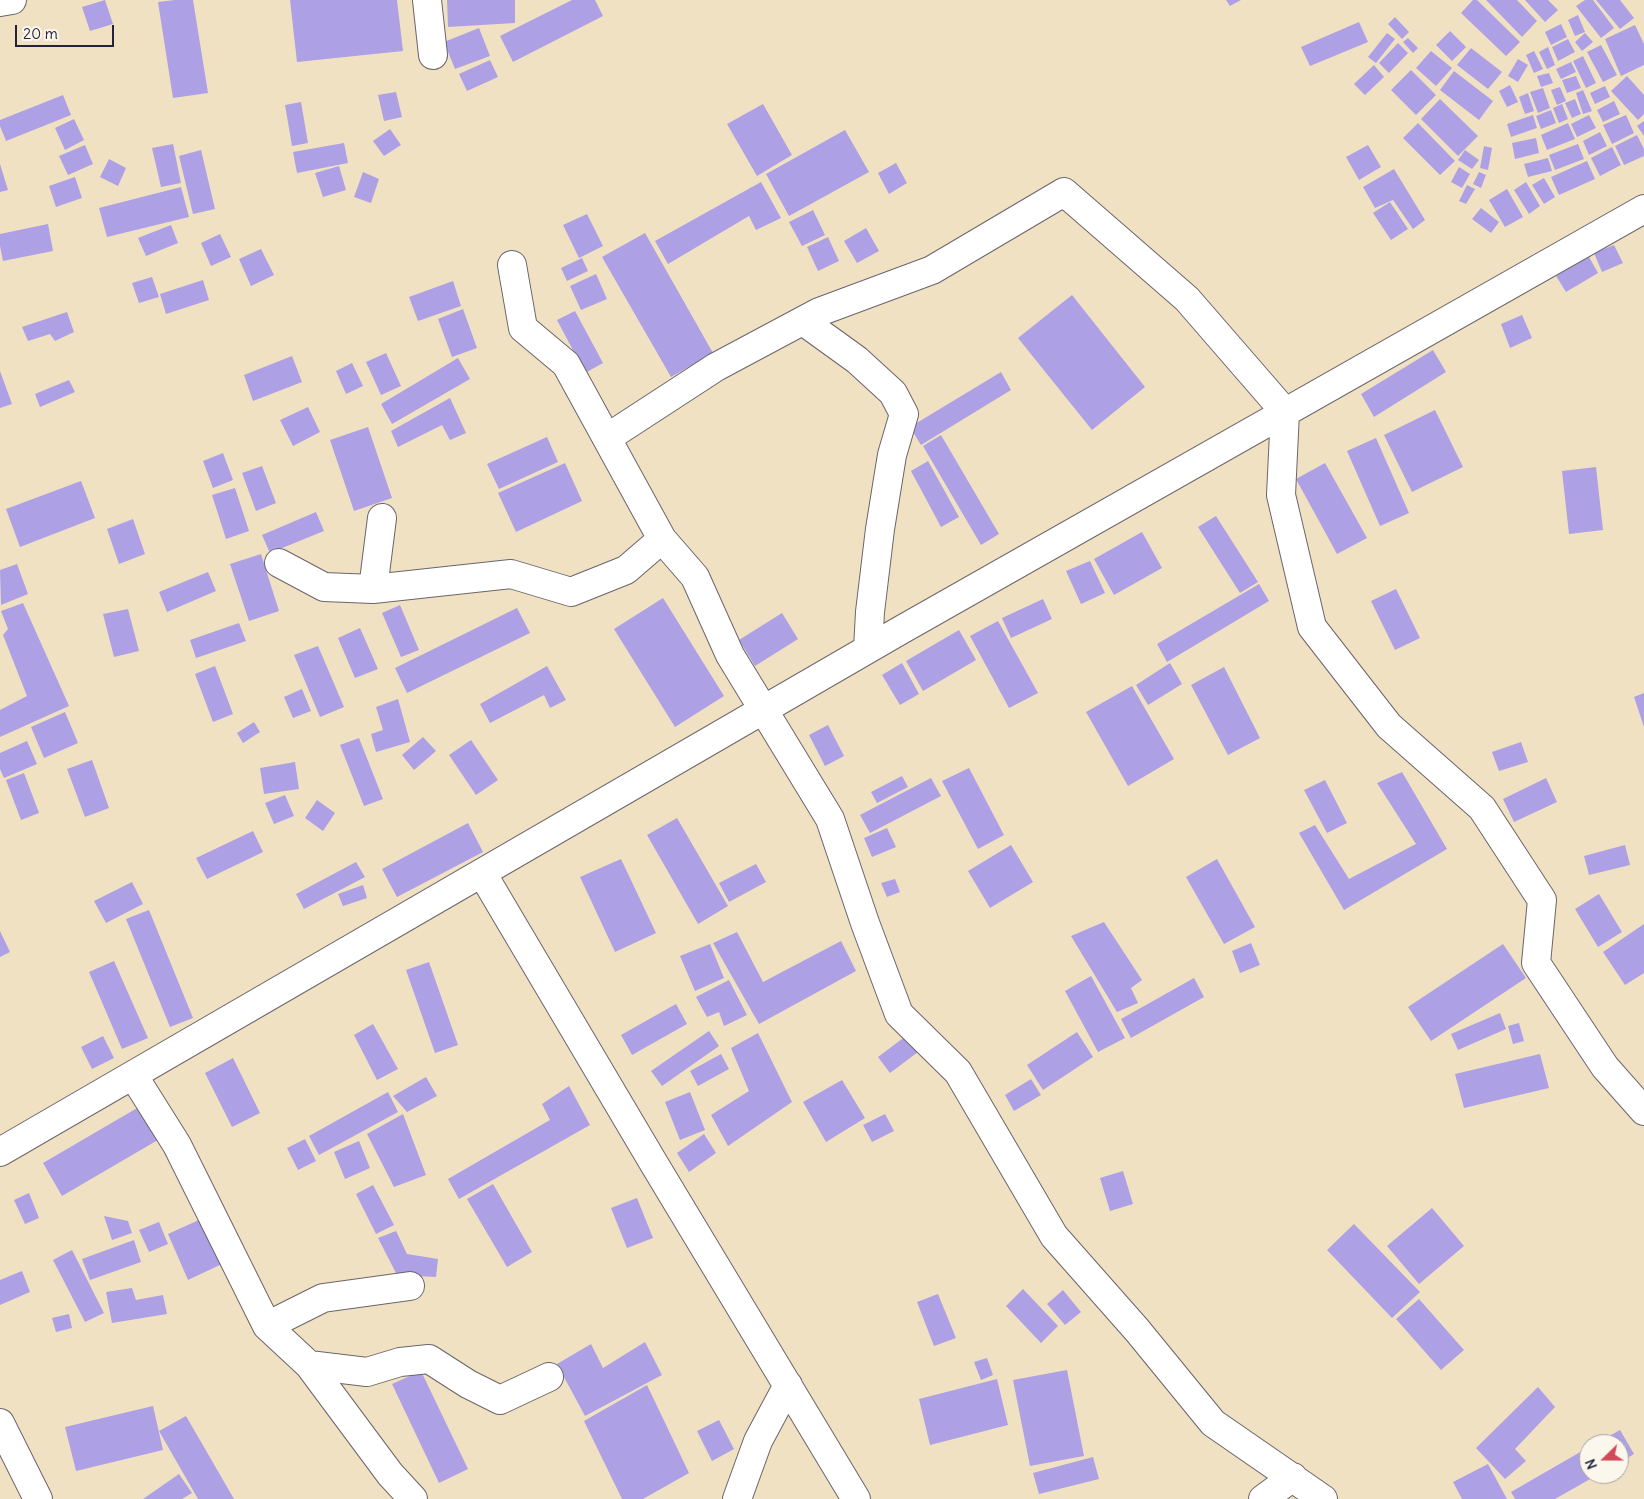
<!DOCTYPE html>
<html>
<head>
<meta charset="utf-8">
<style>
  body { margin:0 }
  #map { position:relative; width:1644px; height:1499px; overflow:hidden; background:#f1e1c3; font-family:Delius,sans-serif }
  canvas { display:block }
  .north { position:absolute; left:1579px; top:1434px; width:50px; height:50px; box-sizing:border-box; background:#fbf7ec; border:1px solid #a4a2a5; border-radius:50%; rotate:248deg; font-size:14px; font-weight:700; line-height:20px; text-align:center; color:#22223b }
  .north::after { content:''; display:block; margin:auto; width:18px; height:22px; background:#d1495b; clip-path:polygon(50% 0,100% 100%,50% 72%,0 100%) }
  .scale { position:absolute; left:15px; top:25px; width:99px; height:22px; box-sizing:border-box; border:2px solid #22223b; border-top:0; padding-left:6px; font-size:15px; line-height:18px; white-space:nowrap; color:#22223b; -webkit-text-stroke:4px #fbf7ec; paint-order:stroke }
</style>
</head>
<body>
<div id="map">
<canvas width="1644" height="1499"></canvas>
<div class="north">N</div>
<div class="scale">20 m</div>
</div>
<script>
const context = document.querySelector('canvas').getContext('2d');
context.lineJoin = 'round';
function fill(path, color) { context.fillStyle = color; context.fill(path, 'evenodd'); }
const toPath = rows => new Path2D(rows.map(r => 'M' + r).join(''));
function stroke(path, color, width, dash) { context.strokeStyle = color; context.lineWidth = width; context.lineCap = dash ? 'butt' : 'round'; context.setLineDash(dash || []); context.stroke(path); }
fill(toPath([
  [105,0,113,24,90,31,82,7],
  [175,0,193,0,208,93,173,98,158,2],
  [290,0,397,0,403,51,297,62],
  [447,0,515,0,515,23,448,27],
  [572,0,595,0,603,16,513,62,500,36],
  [1226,0,1241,0,1230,6],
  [1473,0,1477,0,1520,42,1506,56,1461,13],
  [1486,0,1517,0,1537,21,1522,37],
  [1525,0,1548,0,1558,10,1545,22],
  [1585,0,1593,0,1614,28,1601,38,1576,6],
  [1596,0,1620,0,1634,18,1620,29],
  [1578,15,1585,32,1575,36,1568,20],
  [1395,17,1409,32,1402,39,1388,24],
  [1359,22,1368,42,1310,66,1301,47],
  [1561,24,1567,37,1551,45,1545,32],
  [1635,25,1644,44,1644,65,1621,76,1605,39],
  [479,28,490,56,455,69,444,42],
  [1450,31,1466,47,1452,61,1436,45],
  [1387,33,1395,39,1376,63,1368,57],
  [1585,33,1593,42,1582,51,1575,42],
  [1408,38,1418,48,1413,53,1403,42],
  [1568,39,1575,52,1558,61,1552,47],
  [1398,43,1408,53,1389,73,1379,63],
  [1601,45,1617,75,1603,82,1587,52],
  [1548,47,1555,65,1547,69,1539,52],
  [1471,48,1502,72,1488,89,1457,65],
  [1431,51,1452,68,1436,86,1416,68],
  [1534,51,1543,69,1534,73,1526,55],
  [1583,56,1596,83,1586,88,1573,61],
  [1518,59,1528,65,1518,82,1508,76],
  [490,60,498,77,467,91,459,74],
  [1571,62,1576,72,1561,79,1556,69],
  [1374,65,1384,77,1365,95,1354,84],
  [1411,70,1436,95,1416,115,1391,90],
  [1454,71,1493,101,1479,120,1440,90],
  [1549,73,1553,83,1541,87,1537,76],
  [1576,76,1581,88,1567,93,1562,80],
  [1627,76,1644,95,1644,114,1638,120,1611,91],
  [1510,85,1518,102,1507,107,1499,91],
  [1605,86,1610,97,1595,104,1590,93],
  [1560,87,1566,101,1557,105,1551,90],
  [1543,88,1550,108,1538,113,1530,92],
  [1583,90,1592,111,1583,114,1576,93],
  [396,92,402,117,384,121,378,95],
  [1528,93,1534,111,1525,114,1519,97],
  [63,95,71,115,6,141,0,126,0,120],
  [1440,99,1478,136,1458,156,1421,119],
  [1575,99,1581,114,1572,118,1565,103],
  [1614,101,1620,114,1603,122,1597,110],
  [301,102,308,143,292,146,285,105],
  [763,104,792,155,757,176,727,124],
  [1562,104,1568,119,1559,123,1553,108],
  [1551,110,1556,123,1541,129,1536,116],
  [1533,115,1537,128,1511,137,1507,124],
  [1589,115,1596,128,1577,137,1571,124],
  [1626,115,1634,133,1612,144,1603,125],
  [74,119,84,140,65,150,55,128],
  [1644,121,1644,136,1637,126],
  [1418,123,1455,161,1440,175,1403,138],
  [1568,123,1575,139,1547,150,1541,135],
  [390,129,401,145,384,156,373,141],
  [845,130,869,172,789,216,766,174],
  [1600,132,1607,146,1589,155,1583,141],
  [1637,135,1644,149,1644,156,1624,165,1615,146],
  [1536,138,1539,153,1515,159,1512,143],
  [344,143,348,163,297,173,293,152],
  [173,144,181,183,161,187,152,148],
  [1578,144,1584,159,1555,170,1549,155],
  [85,145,93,164,68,175,59,156],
  [1368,145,1381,167,1359,180,1346,157],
  [1484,146,1492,148,1488,170,1480,168],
  [1612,147,1621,165,1600,176,1591,158],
  [201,150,215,209,193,214,179,156],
  [1465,150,1479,160,1472,169,1458,160],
  [1548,158,1552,171,1528,177,1524,164],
  [109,159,126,168,118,186,100,177],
  [1587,161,1595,179,1559,195,1551,177],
  [896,163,907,183,889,194,878,173],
  [0,164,8,190,0,192],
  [339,166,346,190,323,197,315,173],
  [1459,167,1470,174,1462,188,1451,182],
  [1394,169,1425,220,1413,229,1393,200,1375,208,1363,187],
  [363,172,379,179,371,203,354,197],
  [1479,172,1486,175,1481,188,1473,184],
  [75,177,82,198,56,207,49,186],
  [1544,178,1555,197,1544,204,1532,185],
  [761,182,781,218,756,230,749,216,668,264,655,241],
  [1526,182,1540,206,1529,214,1514,190],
  [1467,185,1475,189,1466,204,1459,201],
  [181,187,189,217,107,237,99,208],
  [1507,189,1523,217,1505,227,1489,200],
  [1390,202,1408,229,1391,240,1373,213],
  [1481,208,1499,222,1491,233,1472,219],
  [813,210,825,235,802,246,789,222],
  [587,214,603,246,579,258,563,225],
  [48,224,53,251,3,261,0,246,0,234],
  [171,225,178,243,146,256,138,238],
  [866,228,879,251,857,263,844,241],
  [645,233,713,353,671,377,602,257],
  [220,234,231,257,211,266,201,243],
  [828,237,839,261,818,271,807,247],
  [1614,245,1623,263,1602,272,1594,253],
  [261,249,274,275,251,286,239,259],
  [1589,257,1598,273,1566,292,1556,276],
  [582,258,588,271,567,281,561,268],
  [596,274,607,299,581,310,570,286],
  [152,277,159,297,139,303,132,283],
  [203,280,209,300,166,314,160,294],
  [453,281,461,306,418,321,409,297],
  [1072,295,1145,387,1092,430,1018,338],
  [463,309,477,348,452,357,438,319],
  [575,311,603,363,585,373,557,320],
  [67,312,74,332,55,341,50,334,28,341,22,327],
  [1522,315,1532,338,1510,348,1501,324],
  [1433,350,1446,372,1374,417,1361,394],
  [386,353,401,386,381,395,366,362],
  [292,356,302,382,253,401,244,375],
  [458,358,470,379,392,424,381,404],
  [352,363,363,386,346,394,336,371],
  [0,371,12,404,0,408],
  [1001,372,1011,390,921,445,910,427],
  [69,380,75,392,40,407,35,394],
  [450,398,466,433,450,440,442,425,398,447,391,431],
  [308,407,320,432,293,446,280,420],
  [1435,410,1463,467,1412,492,1384,435],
  [368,427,392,498,354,511,330,440],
  [941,435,999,534,981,545,923,446],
  [547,437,558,462,499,489,487,464],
  [1376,438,1409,513,1380,526,1347,451],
  [223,453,233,480,213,488,203,461],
  [928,461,959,517,941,527,911,471],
  [565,463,582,501,516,532,498,493],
  [1325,463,1367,538,1337,554,1296,479],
  [262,466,276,503,256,511,242,473],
  [1596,467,1603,530,1569,534,1562,471],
  [81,481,95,518,20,547,6,509],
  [235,488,249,531,226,539,212,495],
  [316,512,324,531,270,553,262,535],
  [1216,516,1258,582,1240,593,1198,527],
  [133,519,145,554,119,564,107,529],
  [1142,532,1162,568,1114,595,1094,559],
  [261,554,279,611,249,621,230,564],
  [1090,561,1105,593,1081,604,1066,571],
  [17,564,28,594,1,605,0,570],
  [208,572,216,591,167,612,159,592],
  [1259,584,1269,601,1167,662,1157,644],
  [1396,589,1420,638,1395,650,1371,601],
  [663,598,724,696,675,727,614,629],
  [1043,599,1052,619,1011,638,1002,618],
  [23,603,69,706,0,737,0,710,27,696,3,635,8,629,1,611],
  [400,605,419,650,401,657,382,613],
  [517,608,530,633,407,693,395,668],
  [128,609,139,651,114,657,103,614],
  [782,613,798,639,755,666,739,640],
  [998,621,1038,693,1009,708,970,636],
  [239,623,246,641,196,658,190,640],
  [360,628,378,669,355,678,338,638],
  [959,630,976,660,923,691,906,661],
  [318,646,344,707,320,717,294,655],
  [902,663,919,694,900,705,882,675],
  [1170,663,1182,684,1148,705,1136,685],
  [215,666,233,714,213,722,195,674],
  [547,666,566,700,550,708,544,695,490,723,480,704],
  [1224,667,1260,738,1228,755,1191,685],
  [1132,686,1174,759,1128,786,1086,712],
  [302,689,311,711,293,718,284,697],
  [1644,693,1644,727,1634,697],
  [398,699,410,742,376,752,371,734,383,730,376,707],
  [65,712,78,743,44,758,31,727],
  [254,722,260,732,243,743,237,733],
  [828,725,844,756,825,766,809,735],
  [423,737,436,751,414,770,402,755],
  [359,738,383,799,364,806,340,745],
  [471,740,498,780,476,795,449,755],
  [27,741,37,764,4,778,0,769,0,753],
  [1521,742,1528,762,1499,771,1492,752],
  [92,760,109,808,85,817,67,769],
  [295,762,299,789,264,794,260,768],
  [969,768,1004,835,978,849,942,781],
  [1402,772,1447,849,1344,910,1299,833,1315,825,1349,879,1416,844,1377,783],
  [24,773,39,813,21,820,6,780],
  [902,776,908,787,877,803,871,792],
  [931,778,941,796,870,833,860,815],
  [1546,778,1557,802,1514,822,1503,799],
  [1325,780,1347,823,1327,833,1304,790],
  [285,795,294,816,274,824,265,803],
  [317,800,335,813,323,831,305,818],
  [677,818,728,906,698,924,647,835],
  [468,823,483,852,397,897,382,869],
  [887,828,896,847,872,857,864,838],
  [253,831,263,852,207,879,196,858],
  [1011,845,1033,882,990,908,968,871],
  [1625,845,1630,865,1589,875,1584,856],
  [621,859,656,933,615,952,580,877],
  [1217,859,1255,927,1224,944,1186,877],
  [356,862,365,877,304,909,296,894],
  [756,864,766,882,729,902,719,883],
  [895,879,900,892,887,897,881,883],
  [132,882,143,904,106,923,94,901],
  [363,885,367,898,343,906,338,894],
  [1599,894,1622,932,1598,947,1575,909],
  [149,910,193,1018,170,1027,126,919],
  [1104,922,1142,980,1131,988,1138,1003,1117,1012,1071,936],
  [1644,924,1644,973,1625,985,1603,952],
  [0,931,10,952,0,957],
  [737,932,763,982,841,941,856,971,759,1024,713,943],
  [1251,943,1260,965,1240,973,1232,951],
  [710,944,724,978,695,991,680,956],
  [1503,944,1526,978,1431,1041,1408,1007],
  [114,961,148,1038,122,1049,89,972],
  [429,962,458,1045,435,1053,406,970],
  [1091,976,1125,1038,1098,1052,1065,991],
  [1194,978,1204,997,1131,1038,1121,1019],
  [729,980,747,1015,724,1026,719,1012,707,1017,696,997],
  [676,1004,687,1024,632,1055,621,1035],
  [1500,1013,1506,1029,1458,1050,1451,1034],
  [1519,1023,1524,1041,1513,1044,1508,1026],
  [373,1024,398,1069,377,1080,354,1035],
  [709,1031,719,1046,662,1086,651,1071],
  [1077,1032,1093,1057,1043,1090,1027,1065],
  [758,1033,792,1102,728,1146,711,1115,749,1091,731,1048],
  [103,1036,114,1058,92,1069,81,1047],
  [906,1036,918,1052,890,1073,878,1057],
  [721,1054,729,1069,698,1086,690,1071],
  [1540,1054,1549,1088,1464,1108,1455,1074],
  [233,1058,260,1113,232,1127,205,1073],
  [426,1077,437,1096,407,1112,393,1096],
  [1031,1079,1041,1095,1014,1111,1005,1095],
  [842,1080,865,1118,826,1142,803,1102],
  [569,1086,590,1125,459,1199,448,1179,550,1120,542,1104],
  [388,1092,398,1112,319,1155,309,1136],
  [690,1092,705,1130,680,1140,665,1102],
  [144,1104,163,1137,62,1196,43,1163],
  [403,1114,426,1175,394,1187,367,1134],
  [885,1114,894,1131,872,1142,863,1125],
  [704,1134,716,1153,689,1172,677,1153],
  [305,1139,316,1161,298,1170,287,1148],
  [359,1141,370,1168,345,1179,334,1152],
  [1123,1171,1133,1204,1110,1211,1100,1178],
  [493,1184,532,1252,507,1267,467,1199],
  [373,1185,394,1225,376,1234,356,1194],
  [29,1193,39,1218,25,1224,14,1200],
  [637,1198,653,1238,627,1248,611,1208],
  [1432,1208,1464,1246,1419,1284,1387,1246],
  [104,1216,128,1221,132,1233,112,1240],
  [201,1219,222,1264,188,1280,168,1234],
  [159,1222,168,1244,149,1252,139,1230],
  [1354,1224,1420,1292,1392,1318,1327,1250],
  [396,1231,407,1254,438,1259,436,1277,397,1275,378,1238],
  [134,1240,141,1262,90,1280,82,1259],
  [72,1250,104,1313,85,1322,53,1260],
  [22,1271,30,1292,0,1305,0,1280],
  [132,1288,136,1300,163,1295,167,1314,112,1323,106,1292],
  [1023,1289,1058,1326,1041,1343,1006,1306],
  [1063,1290,1081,1312,1065,1325,1047,1304],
  [938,1294,956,1338,934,1346,917,1302],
  [1419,1299,1464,1350,1441,1370,1396,1319],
  [69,1314,72,1328,56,1332,52,1318],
  [645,1342,662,1375,585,1416,557,1364,591,1344,603,1368],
  [987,1358,993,1375,981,1380,974,1362],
  [1067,1370,1084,1456,1030,1466,1013,1380],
  [421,1371,468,1469,439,1483,392,1384],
  [997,1379,1008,1425,930,1445,919,1399],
  [647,1385,689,1473,643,1499,622,1499,584,1421],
  [1538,1387,1555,1407,1515,1449,1526,1461,1505,1479,1476,1448],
  [153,1406,163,1450,76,1471,65,1427],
  [186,1416,234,1499,198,1499,159,1431],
  [719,1420,734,1449,712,1461,697,1431],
  [1620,1430,1634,1454,1619,1463,1619,1444,1595,1444],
  [1589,1447,1589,1474,1599,1474,1555,1499,1515,1499,1511,1492],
  [1093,1457,1099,1479,1039,1494,1033,1473],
  [1488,1464,1507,1499,1462,1499,1453,1482],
  [179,1474,192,1493,182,1499,143,1499]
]), '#ada0e4');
const minor = toPath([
  [427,0,433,55],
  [0,2,12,0],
  [512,265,523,328,566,364,662,539,695,577,730,655,830,819,865,923,899,1014,958,1072,1054,1236,1137,1330,1213,1423,1323,1499],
  [803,321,857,360,893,393,904,414,892,455,880,529,870,612,868,649],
  [607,438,716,367,819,312,932,270,1064,192,1187,299,1285,412,1281,495,1312,627,1389,726,1482,808,1542,900,1536,963,1605,1067,1644,1111],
  [279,563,324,587,373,589,511,574,571,592,626,570,662,539],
  [373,589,382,518],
  [482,873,653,1162,856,1499],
  [133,1075,177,1145,267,1326,309,1365,390,1474,413,1499],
  [0,1152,901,630,1644,209],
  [267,1326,323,1298,410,1286],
  [309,1365,367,1372,400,1362,429,1359,468,1384,500,1400,549,1377],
  [0,1423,38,1499],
  [737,1499,758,1441,788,1385],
  [1263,1499,1293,1477]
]);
stroke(minor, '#6a656b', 30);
stroke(minor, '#fff', 28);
</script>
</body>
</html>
